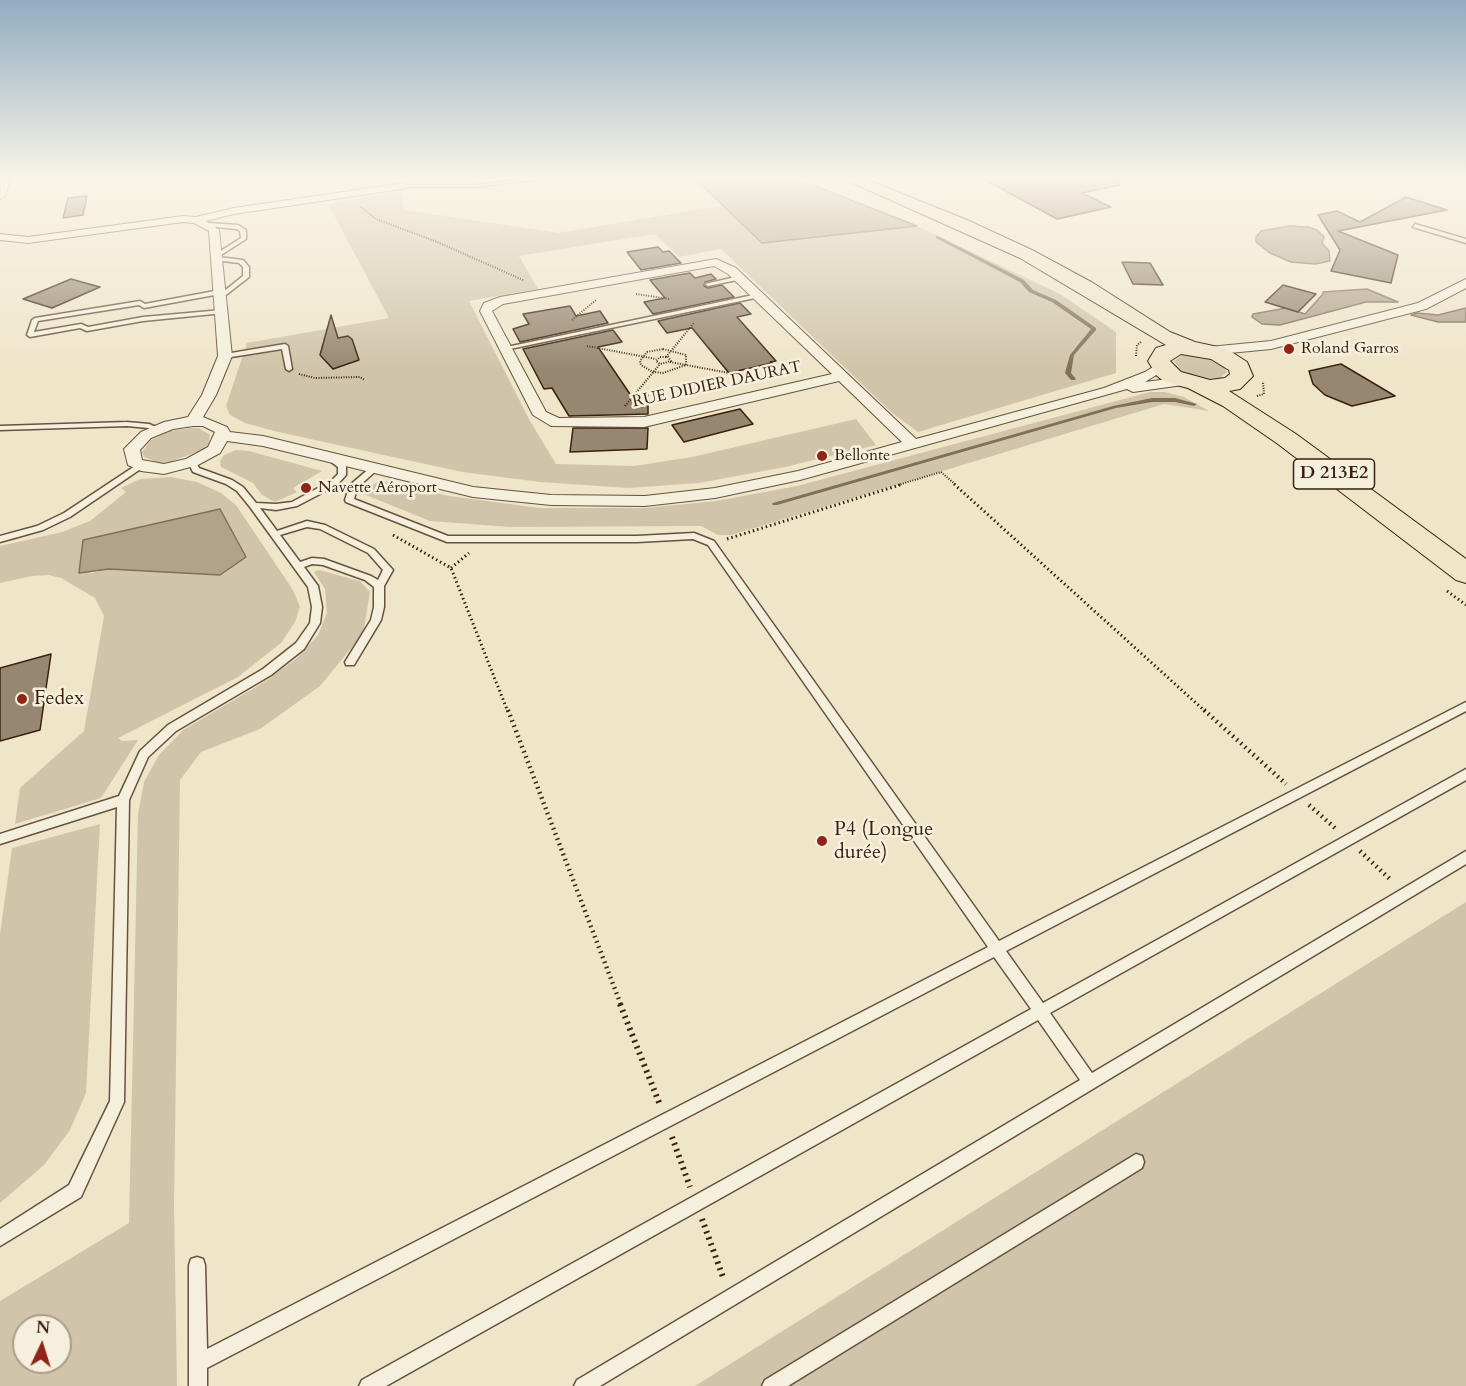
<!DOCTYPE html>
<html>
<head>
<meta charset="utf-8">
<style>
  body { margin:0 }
  #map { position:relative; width:1466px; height:1386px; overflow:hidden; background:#efe6ca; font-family:Cardo,serif }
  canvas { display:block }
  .north { position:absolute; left:12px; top:1314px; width:60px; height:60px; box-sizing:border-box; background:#f5efdd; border:2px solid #aa9d8b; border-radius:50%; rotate:4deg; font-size:16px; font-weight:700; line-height:24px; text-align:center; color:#39210f }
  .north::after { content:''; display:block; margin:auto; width:21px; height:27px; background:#8f2418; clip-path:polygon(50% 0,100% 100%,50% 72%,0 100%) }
</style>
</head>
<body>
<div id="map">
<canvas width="1466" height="1386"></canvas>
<div class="north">N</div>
</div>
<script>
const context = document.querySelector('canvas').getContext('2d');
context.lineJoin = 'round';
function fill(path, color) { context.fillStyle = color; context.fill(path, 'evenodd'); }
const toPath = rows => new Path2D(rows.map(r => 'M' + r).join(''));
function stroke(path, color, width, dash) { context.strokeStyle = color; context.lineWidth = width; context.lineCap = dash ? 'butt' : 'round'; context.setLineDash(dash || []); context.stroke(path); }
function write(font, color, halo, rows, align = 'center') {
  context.font = font + ' Cardo,serif'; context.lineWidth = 5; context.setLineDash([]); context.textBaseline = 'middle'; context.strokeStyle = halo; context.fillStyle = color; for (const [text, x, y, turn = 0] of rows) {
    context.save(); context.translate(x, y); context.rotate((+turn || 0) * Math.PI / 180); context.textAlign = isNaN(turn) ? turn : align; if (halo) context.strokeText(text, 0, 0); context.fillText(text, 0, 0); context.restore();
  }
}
fill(toPath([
  [400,191,405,210,559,233,724,205,762,243,917,226,1060,294,1116,332,1116,373,918,432,891,412,721,249,679,257,655,234,519,256,538,289,469,301,530,421,556,464,634,466,692,457,856,419,876,445,785,467,699,483,629,488,540,482,462,472,278,432,245,423,230,415,226,406,247,343,389,318,328,204],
  [1183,355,1208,357,1222,364,1227,372,1220,378,1206,379,1183,373,1174,361],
  [1150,392,1165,392,1184,397,1209,411,1164,404,731,535,718,535,701,526,510,527,430,521,361,493,380,480,449,496,540,508,645,508,716,501,797,486],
  [190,428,199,428,210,435,208,445,202,450,170,462,159,463,144,457,142,452,151,440,170,431],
  [236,450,249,451,322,471,293,488,297,492,275,502,262,495,253,483,221,467,220,461,224,455],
  [171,477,197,482,221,493,236,505,293,590,300,607,295,622,281,643,238,677,118,738,122,741,138,740,101,798,15,824,20,788,84,731,104,616,95,598,61,578,49,575,32,576,0,583,0,546,62,532,90,521,126,492,121,488,140,479],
  [219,509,220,575,109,569,87,574],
  [319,570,360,581,370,592,363,634,320,686,260,729,201,752,180,780,174,1205,177,1386,0,1386,0,1301,129,1223,138,814,144,782,159,755,183,730,261,684,296,659,318,635,327,613,325,589,314,572],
  [24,1326,60,1326,60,1362,24,1362],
  [100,824,86,1093,70,1130,44,1165,0,1203,0,934,12,848],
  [1466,902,1466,1386,695,1386]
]), '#d0c5aa');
const water = toPath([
  [692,176,790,176,917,226,762,243,692,176],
  [1289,226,1308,227,1317,230,1324,237,1322,243,1329,251,1330,261,1315,264,1291,262,1270,253,1256,242,1256,237,1261,231,1289,226],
  [1367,289,1398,302,1366,302,1280,325,1262,324,1252,317,1253,314,1286,308,1305,314,1323,294,1323,292,1367,289],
  [1466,308,1466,322,1438,322,1411,315,1417,313,1438,315,1466,308],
  [220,509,246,557,220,575,109,569,79,573,83,540,220,509]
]);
fill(water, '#b1a38a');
stroke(water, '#816f59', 1.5);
fill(toPath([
  [936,236,938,236,1024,280,1033,290,1056,300,1096,328,1096,330,1074,355,1071,373,1076,379,1075,380,1071,380,1065,373,1070,355,1091,329,1052,302,1029,292,1020,282,936,238,936,236],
  [1152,398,1175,398,1197,404,1194,406,1175,402,1152,402,1116,408,777,505,773,505,772,504,773,503,1113,406,1152,398]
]), '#816f59');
const building = toPath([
  [978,176,1119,176,1120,185,1082,193,1111,207,1057,219,978,176],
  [87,196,83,215,63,218,68,198,87,196],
  [1406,197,1447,210,1338,231,1398,255,1391,283,1331,271,1340,250,1318,215,1337,211,1360,222,1406,197],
  [658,247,663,252,669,251,681,263,641,270,627,252,658,247],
  [1122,262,1150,263,1163,285,1133,284,1122,262],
  [690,273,695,278,711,274,716,279,705,282,704,286,708,288,722,285,734,297,653,314,644,302,665,298,650,280,690,273],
  [71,279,100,287,52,308,23,299,71,279],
  [1283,285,1316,294,1298,312,1265,302,1283,285],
  [740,303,751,314,737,317,776,361,770,362,772,363,729,373,692,328,667,333,658,321,740,303],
  [570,306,576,316,600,311,608,323,520,342,513,329,529,324,523,314,570,306],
  [331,315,338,338,348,336,352,339,359,360,333,369,320,355,331,315],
  [613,330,622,342,598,347,632,397,648,393,648,414,569,416,552,388,544,389,523,349,613,330],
  [1341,364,1363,377,1395,396,1352,406,1325,395,1313,384,1309,371,1341,364],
  [740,409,753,424,684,442,672,425,740,409],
  [573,428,648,428,647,449,570,452,573,428],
  [51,654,40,730,0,741,0,668,51,654]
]);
fill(building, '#988770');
stroke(building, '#39210f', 1.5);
const service = toPath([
  [548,176,563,176,477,187,404,187,402,186,404,185,477,185,548,176],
  [208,223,238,225,246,230,246,239,218,257,243,260,249,267,249,277,222,298,217,297,220,294,144,308,139,305,38,321,34,332,81,324,88,327,143,317,222,310,224,311,224,313,143,321,87,331,80,328,30,337,27,335,32,320,35,318,140,301,145,304,220,290,223,292,243,276,243,267,239,263,215,260,216,258,213,256,241,238,240,231,237,229,206,226,208,223],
  [1415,224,1466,239,1466,243,1413,227,1415,224],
  [740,276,743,278,742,279,708,286,705,284,740,276],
  [758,294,761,296,760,297,505,350,502,348,758,294],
  [285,344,288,346,292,369,289,371,286,369,282,349,225,358,222,356,225,354,285,344],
  [127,422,149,424,161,429,157,431,148,428,127,426,0,430,0,426,127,422],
  [330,457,336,457,346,466,346,475,337,485,297,506,276,510,260,508,277,531,307,521,325,525,374,549,393,570,384,586,384,607,381,620,354,665,346,665,345,662,371,620,374,607,374,587,365,580,323,565,312,564,304,567,318,586,322,607,320,623,304,649,271,675,176,731,148,757,129,800,124,1102,81,1197,0,1246,0,1229,69,1185,110,1101,117,807,0,844,0,834,119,796,140,751,168,725,263,669,296,643,310,623,312,607,308,587,250,507,237,491,226,484,193,472,188,462,189,460,195,460,199,468,232,480,243,487,256,503,276,504,292,502,331,481,338,474,338,467,330,461,330,457],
  [307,527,320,529,368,553,383,570,378,580,371,576,324,559,312,558,300,562,280,535,307,527],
  [138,464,144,464,145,466,70,517,43,530,0,542,0,536,37,526,64,513,138,464],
  [371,467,374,467,378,469,357,488,354,499,448,536,637,536,694,533,714,541,999,941,1466,702,1466,711,1006,951,1043,1003,1466,769,1466,780,1050,1013,1092,1073,1466,851,1466,864,600,1386,574,1386,577,1380,1080,1080,1038,1020,386,1386,359,1386,362,1380,1031,1009,994,957,207,1368,207,1386,189,1386,189,1265,191,1259,197,1257,203,1259,205,1265,207,1349,988,947,708,545,693,539,637,542,447,542,346,502,345,500,350,485,371,467],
  [1136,1154,1142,1156,1144,1162,1142,1168,788,1386,762,1386,765,1380,1136,1154]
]);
const minor = toPath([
  [1,176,11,176,5,196,0,199,1,176],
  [404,183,409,186,408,188,234,214,206,221,219,230,232,356,216,395,203,417,227,427,230,432,263,436,473,487,551,495,645,496,715,488,798,471,902,442,839,381,644,427,551,426,533,415,480,311,484,303,500,297,716,259,736,268,916,439,1104,388,1145,372,1161,362,1168,366,1166,369,1145,382,1183,377,1190,381,1183,385,1133,392,1127,389,800,480,715,498,645,506,551,505,473,497,263,446,227,441,220,453,198,465,164,474,141,471,128,465,124,449,141,432,164,422,188,417,202,395,218,356,209,231,194,223,183,222,28,243,0,240,0,234,28,237,183,216,196,217,234,208,404,183],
  [714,266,728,274,832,374,644,417,559,418,546,412,492,311,503,304,714,266],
  [193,426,203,426,215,432,208,447,186,459,164,464,142,460,140,450,151,438,173,429,193,426],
  [1466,279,1466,288,1426,309,1271,349,1209,355,1202,351,1209,347,1271,341,1418,303,1466,279]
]);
const primary = toPath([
  [837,176,858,176,967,220,1032,250,1093,283,1170,332,1195,342,1227,349,1247,362,1253,376,1240,389,1229,391,1296,434,1466,559,1466,583,1456,580,1278,444,1223,406,1188,388,1165,382,1157,376,1148,361,1156,348,1166,345,1020,258,837,176],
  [1181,354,1211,359,1229,370,1230,374,1225,378,1210,380,1181,372,1170,361,1181,354]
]);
stroke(service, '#66523e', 3);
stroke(minor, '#66523e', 2);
stroke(primary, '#39210f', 2);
stroke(toPath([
  [361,207,376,219,435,241,523,280],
  [636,294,670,299],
  [572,320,596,300],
  [587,346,656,359],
  [663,349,686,355,686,365,663,373,653,372,641,365,640,361,647,352,663,349],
  [1136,356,1137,345,1141,342],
  [660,357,668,357,671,361,660,364,656,361,660,357],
  [666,357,694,323],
  [670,362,756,378],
  [299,374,315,378,360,377,365,380],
  [1257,396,1264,394,1263,382],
  [625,406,660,364],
  [898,485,941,472,956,485]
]), '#39210f', 2, [1, 1.5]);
stroke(toPath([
  [954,484,1206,712],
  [393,535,451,568,508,712],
  [727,539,903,484],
  [451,568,469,553],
  [1447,591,1466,605]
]), '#39210f', 3, [1.5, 3]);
stroke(toPath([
  [508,710,621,1005],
  [1204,710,1286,784],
  [1309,805,1335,828],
  [1360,851,1392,881]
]), '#39210f', 4.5, [1.5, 4]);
stroke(toPath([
  [620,1004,660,1105],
  [672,1137,690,1187],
  [702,1219,724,1280]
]), '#39210f', 6, [2, 4.5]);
fill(service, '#f5efdd');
fill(minor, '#f5efdd');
fill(primary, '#efe6ca');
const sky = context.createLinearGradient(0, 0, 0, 370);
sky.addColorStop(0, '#92adc2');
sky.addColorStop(0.48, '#f8f4e7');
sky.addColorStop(1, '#f8f4e700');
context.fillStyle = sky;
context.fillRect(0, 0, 1466, 370);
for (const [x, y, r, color] of [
  [1289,349,6,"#8f2418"],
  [822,456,6,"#8f2418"],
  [306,488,6,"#8f2418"],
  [22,699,6,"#8f2418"],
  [822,841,6,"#8f2418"]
]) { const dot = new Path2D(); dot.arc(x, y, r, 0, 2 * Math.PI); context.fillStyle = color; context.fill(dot); stroke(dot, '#f5efdd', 2); }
write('16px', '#39210f', '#f5efdd', [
  ["Roland Garros",1301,349],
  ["Bellonte",834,456],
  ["Navette Aéroport",318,488]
], 'left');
write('16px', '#39210f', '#f5efdd', [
  ["RUE DIDIER DAURAT",717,385,-12]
]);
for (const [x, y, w] of [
  [1334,474,81]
]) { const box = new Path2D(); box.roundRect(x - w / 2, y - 15, w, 30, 4.5); context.fillStyle = '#f5efdd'; context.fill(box); stroke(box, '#39210f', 1.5); }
write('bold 18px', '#39210f', null, [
  ["D 213E2",1334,474]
]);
write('20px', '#39210f', '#f5efdd', [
  ["Fedex",34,699],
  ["P4 (Longue",834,830],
  ["durée)",834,853]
], 'left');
</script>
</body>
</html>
